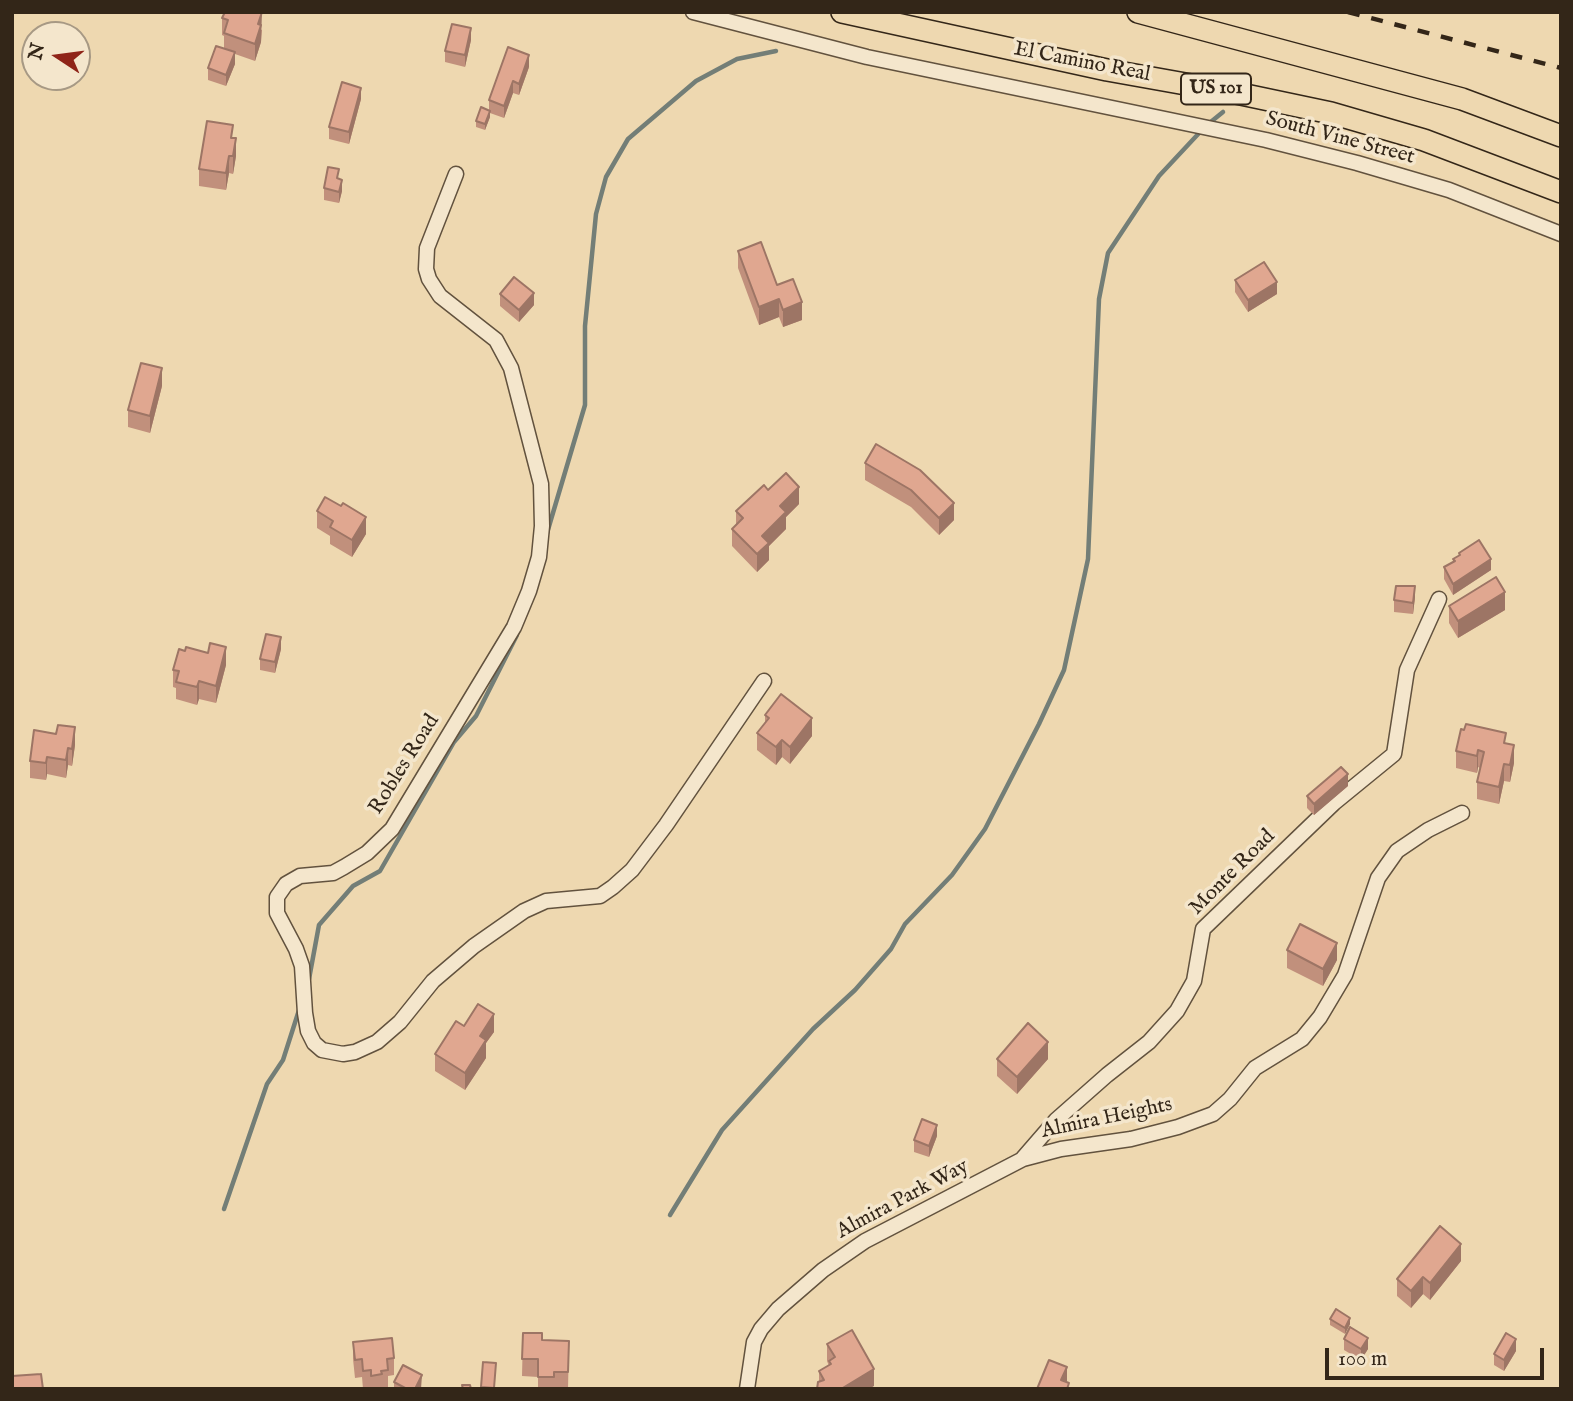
<!DOCTYPE html>
<html>
<head>
<meta charset="utf-8">
<style>
  body { margin:0 }
  #map { position:relative; width:1573px; height:1401px; overflow:hidden; background:#eed8b0; font-family:"IM FELL English",serif }
  canvas { display:block }
  .frame { position:absolute; inset:0; border:14px solid #332618; pointer-events:none }
  .north { position:absolute; left:21px; top:21px; width:70px; height:70px; box-sizing:border-box; background:#f4e6cc; border:2px solid #a79984; border-radius:50%; rotate:283deg; font-size:19px; font-weight:700; line-height:28px; text-align:center; color:#332618 }
  .north::after { content:''; display:block; margin:auto; width:24px; height:32px; background:#8f2418; clip-path:polygon(50% 0,100% 100%,50% 72%,0 100%) }
  .scale { position:absolute; left:1325px; top:1348px; width:219px; height:32px; box-sizing:border-box; border:4px solid #332618; border-top:0; padding-left:9px; font-size:21px; line-height:24px; white-space:nowrap; color:#332618; -webkit-text-stroke:5px #f4e6cc; paint-order:stroke }
</style>
</head>
<body>
<div id="map">
<canvas width="1573" height="1401"></canvas>
<div class="frame"></div>
<div class="north">N</div>
<div class="scale">100 m</div>
</div>
<script>
const context = document.querySelector('canvas').getContext('2d');
context.lineJoin = 'round';
const toPath = rows => new Path2D(rows.map(r => 'M' + r).join(''));
function stroke(path, color, width, dash) { context.strokeStyle = color; context.lineWidth = width; context.lineCap = dash ? 'butt' : 'round'; context.setLineDash(dash || []); context.stroke(path); }
function fill(path, color) { context.fillStyle = color; context.fill(path, 'evenodd'); }
function write(font, color, halo, rows, align = 'center') {
  context.font = font + ' "IM FELL English",serif'; context.lineWidth = 7; context.setLineDash([]); context.textBaseline = 'middle'; context.strokeStyle = halo; context.fillStyle = color; for (const [text, x, y, turn = 0] of rows) {
    context.save(); context.translate(x, y); context.rotate((+turn || 0) * Math.PI / 180); context.textAlign = isNaN(turn) ? turn : align; if (halo) context.strokeText(text, 0, 0); context.fillText(text, 0, 0); context.restore();
  }
}
stroke(toPath([
  [1207,125,1223,112],
  [547,533,585,405,585,326,596,214,606,177,628,139,696,81,737,59,776,51],
  [309,979,319,925,353,886,380,871,454,742,476,716,517,635],
  [224,1209,267,1084,283,1060,300,1007],
  [670,1215,722,1130,813,1029,855,990,891,949,905,924,952,875,985,829,1039,724,1064,670,1088,559,1099,299,1108,253,1159,176,1201,131]
]), '#737e77', 4.5);
const minor = toPath([
  [693,12,867,57,1266,140,1357,163,1449,190,1561,234],
  [456,174,427,248,426,269,429,279,440,296,496,340,511,368,541,484,542,526,539,557,529,591,514,627,392,829,367,853,344,867,333,873,300,876,286,884,277,897,277,913,296,949,302,966,305,1013,308,1031,314,1043,322,1050,343,1054,355,1052,377,1042,400,1022,433,981,474,946,524,911,546,901,600,896,613,887,632,870,666,825,764,681],
  [1023,1158,1056,1120,1107,1075,1149,1042,1177,1011,1194,981,1203,929,1334,803,1394,754,1407,670,1439,599],
  [747,1389,754,1342,761,1329,778,1309,823,1270,865,1241,1023,1159,1061,1149,1131,1139,1178,1127,1213,1114,1230,1099,1255,1068,1302,1039,1320,1017,1345,975,1378,878,1397,851,1428,830,1462,813]
]);
const highway = toPath([
  [842,12,1107,70,1236,93,1331,113,1424,140,1561,192],
  [1138,12,1462,99,1561,136]
]);
stroke(minor, '#62523e', 17);
stroke(highway, '#332618', 24);
stroke(minor, '#f4e6cc', 14);
stroke(highway, '#eed8b0', 21);
stroke(toPath([
  [1348,12,1561,68]
]), '#332618', 4.5, [12, 12]);
fill(toPath([
  [222,18,262,30,261,42,255,61,235,54,235,64,226,86,208,80,208,68,224,48,224,36,222,35],
  [471,40,465,67,445,62,445,51],
  [529,67,519,95,513,93,504,118,490,113,490,117,485,130,476,127,476,121,489,110,489,100],
  [361,99,349,144,329,139,329,127],
  [233,138,236,156,233,174,229,173,226,190,199,186,199,169],
  [339,179,342,191,339,203,324,200,324,188],
  [738,251,777,285,802,320,783,327,779,317,759,325,738,268],
  [1235,280,1277,294,1248,312,1235,292],
  [500,294,534,305,519,322,500,306],
  [162,386,150,433,128,427,128,410],
  [876,444,954,520,939,535,911,507,865,480,865,463],
  [768,490,799,504,786,517,786,529,769,546,769,560,757,572,732,546,732,529,736,525,736,511],
  [317,511,366,534,352,557,330,544,330,536,317,528],
  [1459,553,1491,570,1453,595,1444,579,1444,567,1453,562,1453,559,1459,556],
  [1415,597,1413,614,1394,612,1394,600],
  [1449,606,1505,610,1458,638,1449,623],
  [281,649,275,673,260,670,260,659],
  [226,665,216,703,199,699,197,705,176,699,176,688,173,687,173,670],
  [765,715,812,736,790,764,782,757,776,765,757,750,757,733,765,723],
  [1506,743,1514,763,1510,782,1504,781,1499,804,1477,799,1477,782,1480,768,1478,767,1477,773,1456,768,1456,751],
  [75,745,72,766,68,765,66,778,47,774,46,780,30,778,30,761],
  [1348,786,1314,815,1307,808,1307,796],
  [1287,950,1337,960,1323,986,1287,968],
  [464,1026,494,1032,486,1043,486,1058,465,1090,435,1071,435,1054],
  [997,1059,1048,1059,1017,1094,997,1076],
  [937,1136,929,1157,914,1152,914,1140],
  [1461,1261,1430,1300,1423,1294,1411,1308,1397,1296,1397,1279],
  [1330,1319,1350,1324,1345,1334,1330,1325],
  [523,1333,542,1340,569,1341,568,1389,538,1389,538,1377,522,1376],
  [1344,1339,1368,1349,1361,1360,1344,1350],
  [353,1342,394,1358,394,1375,388,1376,388,1387,382,1388,382,1389,363,1389,362,1377,355,1378,353,1359],
  [827,1344,874,1386,819,1382,819,1371,829,1366,827,1361],
  [1516,1351,1504,1371,1494,1365,1494,1354],
  [394,1382,422,1387,421,1389,394,1389]
]), '#c1907c');
fill(toPath([
  [262,12,261,42,255,61,255,44,258,24],
  [471,28,471,40,465,67,465,55],
  [235,52,235,64,226,86,226,75],
  [529,55,529,67,519,95,519,84],
  [513,81,513,93,504,118,504,106],
  [361,88,361,99,349,144,349,132],
  [490,111,490,117,485,130,485,124],
  [236,138,236,156,233,174,233,156],
  [229,156,229,173,226,190,226,173],
  [342,180,342,191,339,203,339,192],
  [1277,282,1277,294,1248,312,1248,300],
  [534,293,534,305,519,322,519,310],
  [779,299,779,317,759,325,759,307],
  [802,302,802,320,783,327,783,310],
  [162,368,162,386,150,433,150,416],
  [799,487,799,504,786,517,786,529,769,546,769,560,757,572,757,554,762,536,780,506],
  [954,503,954,520,939,535,939,518],
  [366,517,366,534,352,557,352,540],
  [1491,559,1491,570,1453,595,1453,584],
  [1415,586,1415,597,1413,614,1413,603],
  [1505,592,1505,610,1458,638,1458,621],
  [281,637,281,649,275,673,275,662],
  [226,647,226,665,216,703,216,686],
  [199,681,199,699,197,705,197,687],
  [812,718,812,736,790,764,790,747],
  [75,727,75,745,72,766,72,749],
  [782,740,782,757,776,765,776,747],
  [1514,745,1514,763,1510,782,1510,765],
  [68,748,68,765,66,778,66,760],
  [1478,750,1478,767,1477,773,1477,756],
  [47,757,47,774,46,780,46,763],
  [1504,764,1504,781,1499,804,1499,787],
  [1348,774,1348,786,1314,815,1314,804],
  [1337,943,1337,960,1323,986,1323,969],
  [494,1014,494,1032,486,1043,486,1058,465,1090,465,1073,480,1036],
  [1048,1042,1048,1059,1017,1094,1017,1077],
  [937,1125,937,1136,929,1157,929,1146],
  [1461,1244,1461,1261,1430,1300,1430,1283],
  [1423,1277,1423,1294,1411,1308,1411,1291],
  [1350,1318,1350,1324,1345,1334,1345,1328],
  [1368,1338,1368,1349,1361,1360,1361,1349],
  [1516,1339,1516,1351,1504,1371,1504,1360],
  [1067,1367,1067,1384,1061,1380],
  [874,1369,874,1386,869,1389,841,1389],
  [422,1375,421,1389,415,1389]
]), '#9d7565');
const building = toPath([
  [225,12,262,12,258,24,261,25,255,44,224,33,228,20,222,18,225,12],
  [452,24,471,28,465,55,445,51,452,24],
  [216,46,235,52,226,75,208,68,216,46],
  [508,47,529,55,519,84,513,81,504,106,489,100,508,47],
  [342,82,361,88,349,132,329,127,342,82],
  [481,107,490,111,485,124,476,121,481,107],
  [207,121,233,125,231,138,236,138,233,156,229,156,226,173,199,169,207,121],
  [328,167,339,169,337,178,342,180,339,192,324,188,328,167],
  [761,242,777,285,793,279,802,302,783,310,779,299,759,307,738,251,761,242],
  [1264,262,1277,282,1248,300,1235,280,1264,262],
  [514,277,534,293,519,310,500,294,514,277],
  [141,363,162,368,150,416,128,410,141,363],
  [876,444,920,470,954,503,939,518,911,490,865,463,876,444],
  [786,473,799,487,780,506,786,512,762,536,769,543,757,554,732,529,743,518,736,511,764,485,768,490,786,473],
  [325,497,341,506,343,503,366,517,352,540,330,527,333,521,317,511,325,497],
  [1479,540,1491,559,1453,584,1444,567,1455,561,1453,559,1460,555,1459,553,1479,540],
  [1496,577,1505,592,1458,621,1449,606,1496,577],
  [1396,586,1415,586,1413,603,1394,600,1396,586],
  [266,634,281,637,275,662,260,659,266,634],
  [210,643,226,647,216,686,199,681,197,687,176,682,179,671,173,670,179,649,185,651,186,647,208,653,210,643],
  [781,694,812,718,790,747,782,740,776,747,757,733,769,718,765,715,781,694],
  [1466,724,1506,733,1504,743,1514,745,1510,765,1504,764,1499,787,1477,782,1484,752,1478,750,1477,756,1456,751,1461,729,1464,730,1466,724],
  [58,725,75,727,72,749,68,748,66,760,47,757,46,763,30,761,34,730,56,734,58,725],
  [1341,767,1348,774,1314,804,1307,796,1341,767],
  [1300,924,1337,943,1323,969,1287,950,1300,924],
  [478,1004,494,1014,480,1036,486,1040,465,1073,435,1054,456,1021,464,1026,478,1004],
  [1028,1023,1048,1042,1017,1077,997,1059,1028,1023],
  [922,1119,937,1125,929,1146,914,1140,922,1119],
  [1440,1226,1461,1244,1430,1283,1423,1277,1411,1291,1397,1279,1440,1226],
  [1336,1309,1350,1318,1345,1328,1330,1319,1336,1309],
  [1350,1327,1368,1338,1361,1349,1344,1339,1350,1327],
  [852,1330,874,1369,841,1389,817,1389,818,1382,824,1380,819,1371,831,1364,829,1361,835,1357,827,1344,852,1330],
  [523,1333,542,1333,542,1340,569,1341,568,1372,554,1372,554,1377,538,1377,538,1359,522,1359,523,1333],
  [1506,1333,1516,1339,1504,1360,1494,1354,1506,1333],
  [392,1338,394,1358,387,1359,388,1370,381,1371,382,1374,371,1376,371,1370,363,1371,362,1359,355,1360,353,1342,392,1338],
  [1049,1360,1067,1367,1061,1380,1069,1383,1067,1389,1037,1389,1049,1360],
  [483,1362,496,1363,494,1388,481,1387,483,1362],
  [403,1365,422,1375,415,1389,407,1389,394,1382,403,1365],
  [41,1374,43,1389,12,1389,12,1376,41,1374],
  [462,1385,470,1385,471,1389,463,1389,462,1385]
]);
fill(building, '#e0a790');
stroke(building, '#9d7565', 2);
for (const [x, y, w] of [
  [1216,89,70]
]) { const box = new Path2D(); box.roundRect(x - w / 2, y - 15.5, w, 31, 5); context.fillStyle = '#f4e6cc'; context.fill(box); stroke(box, '#332618', 2); }
write('bold 19px', '#332618', null, [
  ["US 101",1216,89]
]);
write('21px', '#332618', '#f4e6cc', [
  ["El Camino Real",1082,63,11],
  ["South Vine Street",1340,139,15],
  ["Robles Road",405,765,-58],
  ["Monte Road",1233,873,-45],
  ["Almira Heights",1107,1119,-12],
  ["Almira Park Way",903,1200,-28]
]);
</script>
</body>
</html>
